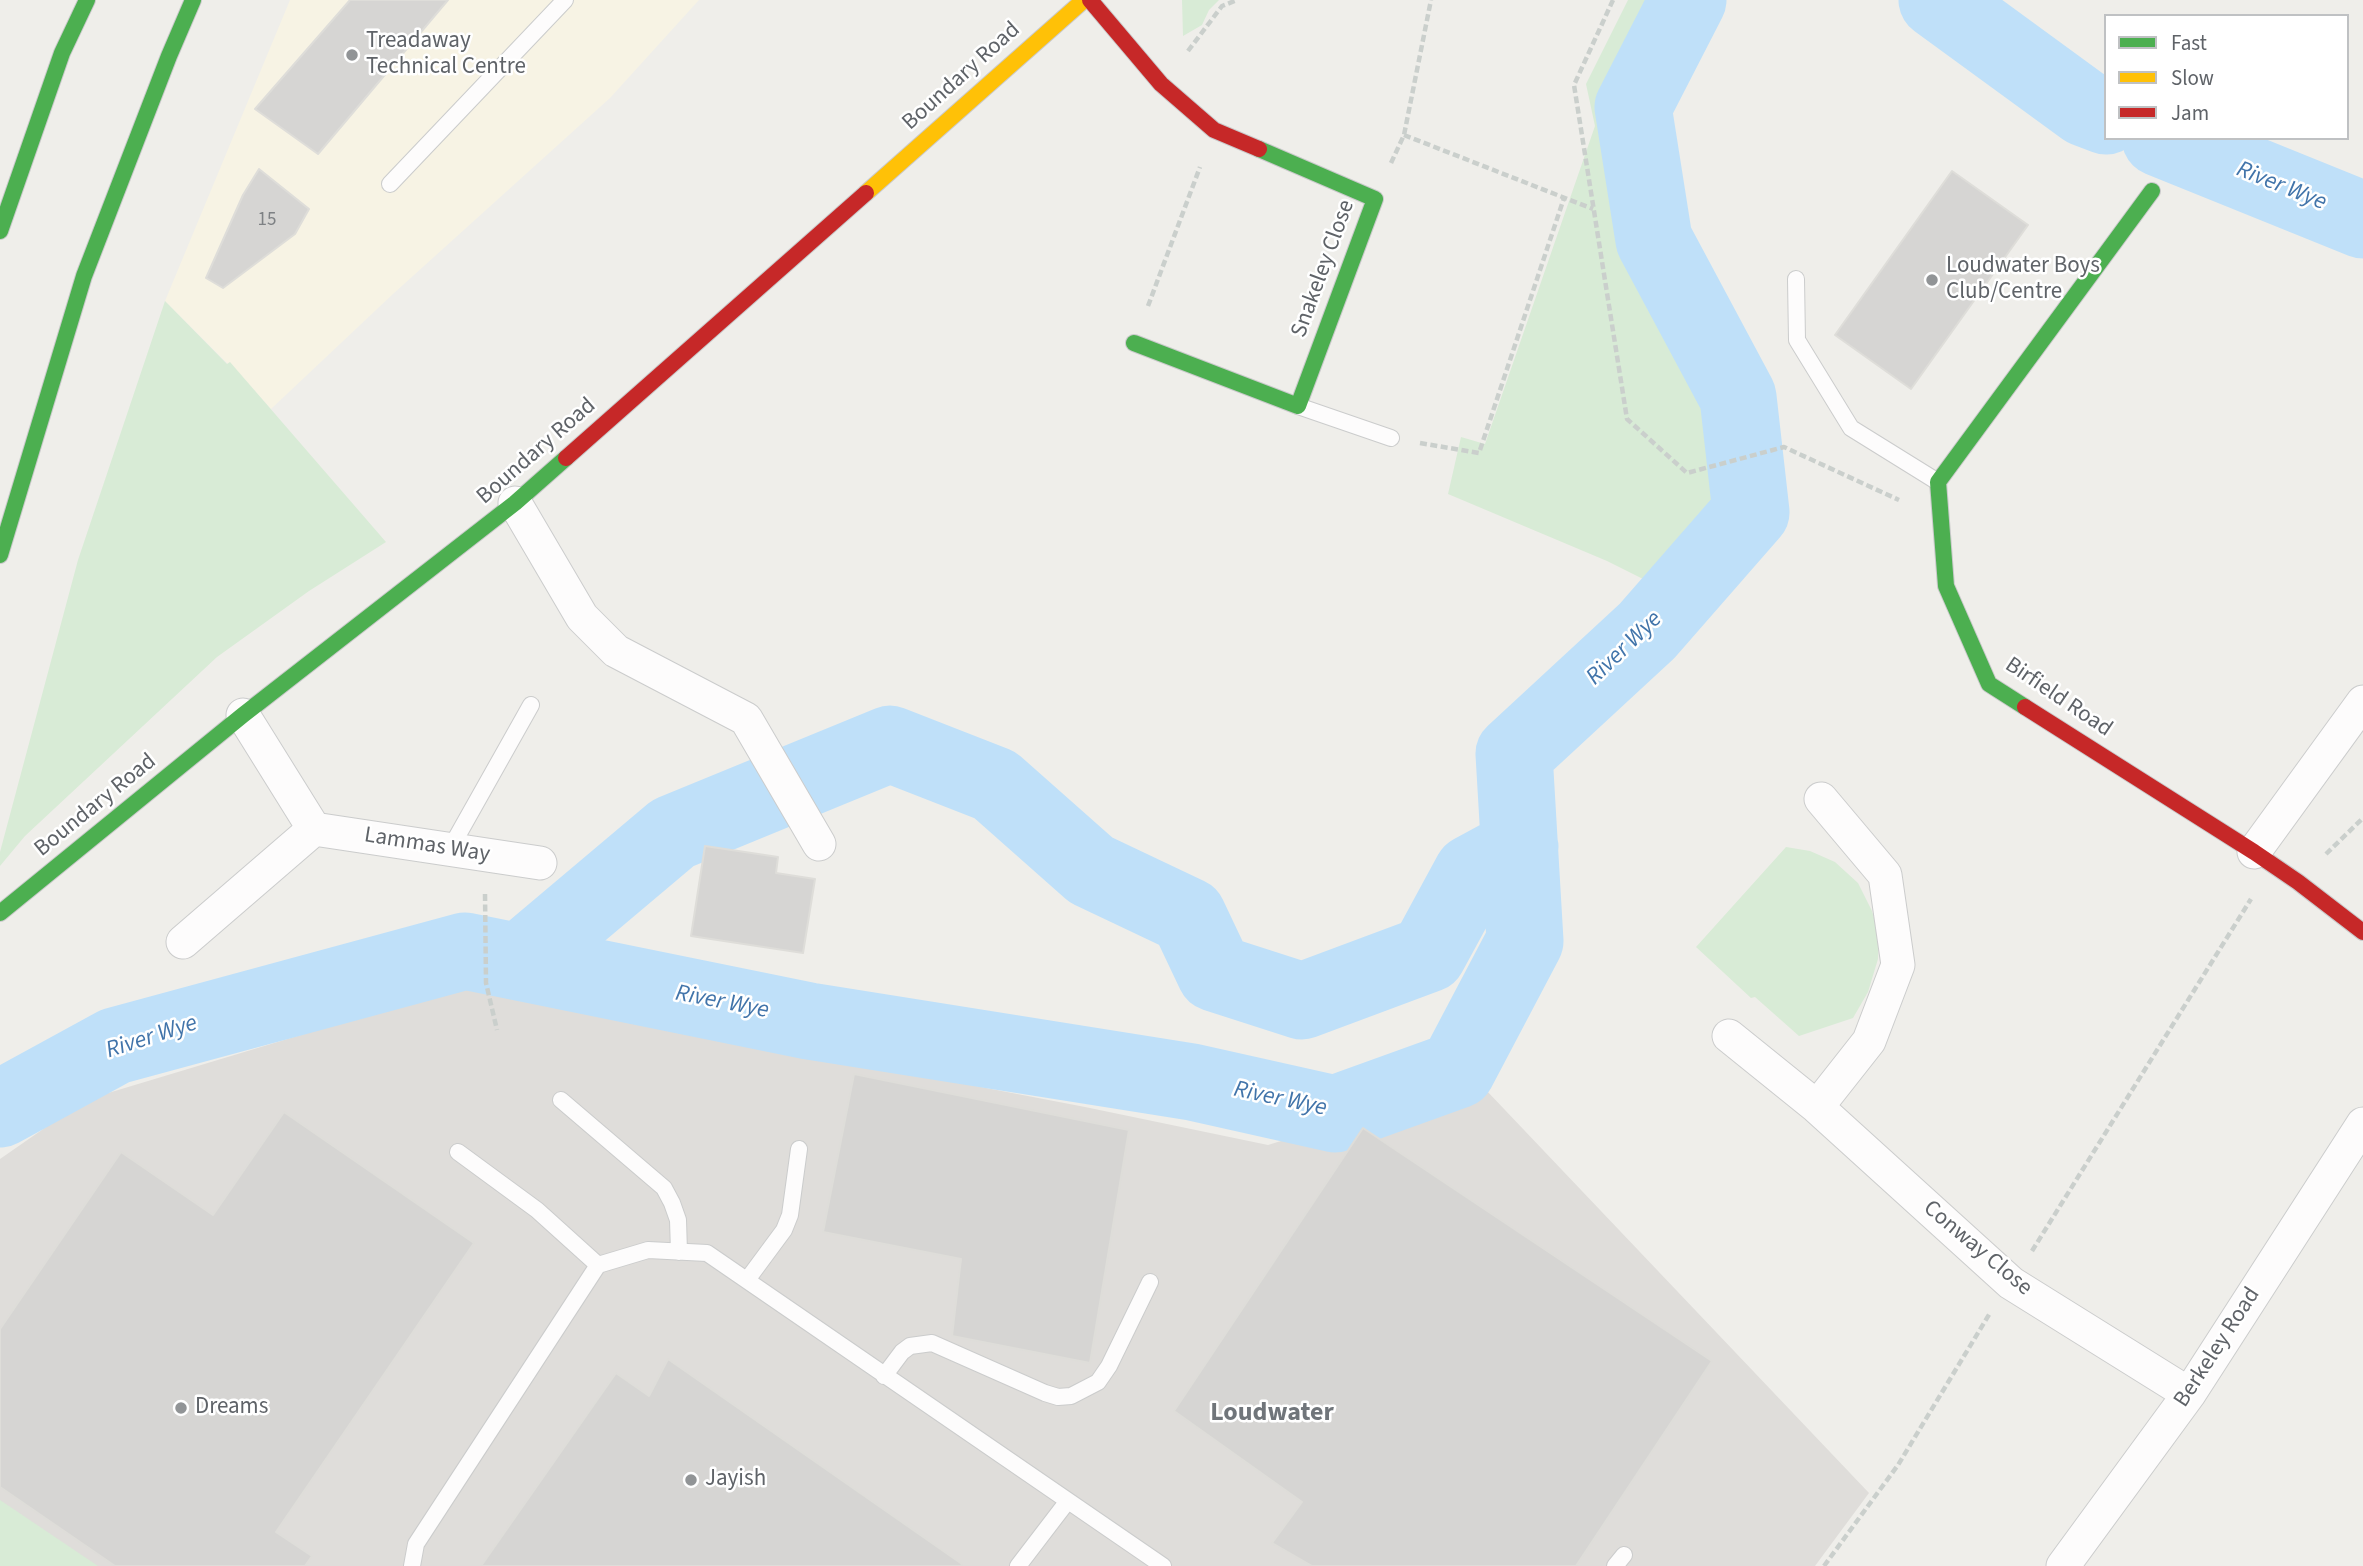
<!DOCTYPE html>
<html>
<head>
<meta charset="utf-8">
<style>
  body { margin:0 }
  #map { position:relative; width:2363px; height:1566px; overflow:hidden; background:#efeeea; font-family:"Source Sans 3",sans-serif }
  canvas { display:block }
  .legend { position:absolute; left:2104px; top:14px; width:245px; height:126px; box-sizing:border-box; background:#fff; border:2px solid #bfc1c3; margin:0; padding:9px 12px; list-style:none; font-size:21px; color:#5f6368 }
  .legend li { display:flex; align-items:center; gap:14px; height:35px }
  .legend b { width:35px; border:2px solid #bfc1c3 }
</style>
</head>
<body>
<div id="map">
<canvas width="2363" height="1566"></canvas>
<ul class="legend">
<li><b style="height:9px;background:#4caf50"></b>Fast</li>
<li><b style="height:9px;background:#ffc107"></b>Slow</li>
<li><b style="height:9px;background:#c62828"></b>Jam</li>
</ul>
</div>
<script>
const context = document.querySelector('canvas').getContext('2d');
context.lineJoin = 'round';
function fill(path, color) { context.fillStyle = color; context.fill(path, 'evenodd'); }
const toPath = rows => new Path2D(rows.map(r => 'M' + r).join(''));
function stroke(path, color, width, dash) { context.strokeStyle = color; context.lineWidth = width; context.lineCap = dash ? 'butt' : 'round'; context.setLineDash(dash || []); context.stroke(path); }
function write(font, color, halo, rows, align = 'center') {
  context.font = font + ' "Source Sans 3",sans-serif'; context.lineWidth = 5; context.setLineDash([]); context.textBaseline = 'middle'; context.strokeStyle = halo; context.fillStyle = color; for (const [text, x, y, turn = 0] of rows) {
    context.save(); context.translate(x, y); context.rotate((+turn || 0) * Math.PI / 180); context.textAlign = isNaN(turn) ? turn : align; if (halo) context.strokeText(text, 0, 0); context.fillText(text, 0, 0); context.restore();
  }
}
fill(toPath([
  [290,0,699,0,610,98,393,294,271,409,230,363,228,364,165,301]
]), '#f7f3e4');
fill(toPath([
  [460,987,1085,1107,1268,1145,1342,1122,1463,1071,1486,1090,1869,1493,1815,1566,0,1566,0,1159,85,1100]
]), '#dfddda');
fill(toPath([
  [1182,0,1219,0,1209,10,1202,25,1183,36],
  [1628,0,1703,0,1696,4,1659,50,1646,89,1639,128,1637,164,1650,228,1676,289,1729,386,1758,449,1762,471,1759,483,1706,576,1651,583,1607,561,1448,494,1461,437,1485,444,1595,126,1586,84],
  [165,301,227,364,230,362,386,542,309,591,217,657,25,836,0,866,0,852,78,560],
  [1786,847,1810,851,1835,862,1858,883,1872,911,1879,936,1878,959,1868,992,1853,1018,1799,1036,1755,997,1751,998,1696,947],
  [0,1500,98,1566,0,1566]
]), '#d8ebd6');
stroke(toPath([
  [1937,0,2085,108,2106,116],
  [2160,138,2363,220],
  [520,962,673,833,890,744,995,785,1091,870,1188,916,1215,973,1302,1001,1428,954,1472,873,1520,847],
  [0,1109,115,1046,465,951,809,1021,1192,1082,1335,1114,1457,1070,1525,941,1514,754,1647,631,1751,512,1738,397,1654,240,1633,107,1688,0]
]), '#bfe0f9', 77);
const building = toPath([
  [350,0,448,0,318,154,255,109,350,0],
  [259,169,309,209,295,234,223,288,206,278,243,195,259,169],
  [1952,171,2028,225,1911,389,1835,335,1952,171],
  [705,846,778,857,776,873,815,879,803,953,691,936,705,846],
  [854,1074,1129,1130,1090,1363,952,1336,961,1259,823,1232,854,1074],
  [284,1112,474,1243,276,1532,312,1556,305,1566,115,1566,0,1487,0,1329,121,1152,213,1215,284,1112],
  [1363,1128,1712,1361,1576,1566,1312,1566,1272,1543,1302,1502,1174,1411,1363,1128],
  [668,1359,962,1564,961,1566,481,1566,616,1373,649,1396,668,1359]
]);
fill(building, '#d6d5d3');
stroke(building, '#deddd9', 2);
const lane = toPath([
  [390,184,565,0],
  [1796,279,1797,340,1851,428,1938,482],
  [1298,406,1391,438],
  [450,849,531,705],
  [561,1100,664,1188,672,1203,678,1220,679,1252],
  [458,1152,537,1210,598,1265],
  [747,1280,784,1230,790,1215,799,1149],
  [884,1376,902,1352,910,1346,932,1343,1045,1393,1058,1397,1071,1396,1098,1382,1109,1366,1150,1282],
  [412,1566,416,1544,598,1265,648,1250,707,1253,1163,1566],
  [1018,1566,1067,1502],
  [1615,1566,1624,1555]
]);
const street = toPath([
  [515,503,582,617,616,651,746,719,819,844],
  [243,715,314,829,540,863],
  [2254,852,2363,702],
  [183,942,314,829],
  [1729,1036,1817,1107,2011,1283,2189,1394],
  [1817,1107,1869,1041,1898,965,1885,875,1821,799],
  [2063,1566,2189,1394,2363,1124]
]);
const fast = toPath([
  [0,231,62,53,87,0],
  [1134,343,1298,406,1375,199,1259,149],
  [0,555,84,276,169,56,193,0],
  [2025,707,1989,684,1946,586,1938,482,2152,191],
  [0,913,243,715,515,503,566,458]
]);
const slow = toPath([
  [866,193,1084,0]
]);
const jam = toPath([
  [1090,0,1161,84,1214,130,1259,149],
  [566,458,866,193],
  [2025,707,2254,852,2298,882,2363,932]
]);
stroke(lane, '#cbcccc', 18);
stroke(street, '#cbcccc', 35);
stroke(fast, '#cacacb', 18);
stroke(slow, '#cacacb', 18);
stroke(jam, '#cacacb', 18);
stroke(toPath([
  [1613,0,1574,85,1627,419,1687,473,1784,447,1899,500],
  [1188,51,1222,6,1237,0],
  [1404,135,1593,209],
  [1391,163,1404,135,1431,0],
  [1148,306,1200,167],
  [1420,443,1479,453,1564,198],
  [2326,854,2363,818],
  [485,894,486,983,497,1030],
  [2032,1251,2251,899],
  [1824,1566,1898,1465,1990,1313]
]), '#cacfcc', 4.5, [7, 3.5]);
stroke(lane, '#fdfcfc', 16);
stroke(street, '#fdfcfc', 33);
stroke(fast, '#4caf50', 16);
stroke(slow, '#ffc107', 16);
stroke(jam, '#c62828', 16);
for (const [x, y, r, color] of [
  [352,55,7,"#919496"],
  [1932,280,7,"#919496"],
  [181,1408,7,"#919496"],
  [691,1480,7,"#919496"]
]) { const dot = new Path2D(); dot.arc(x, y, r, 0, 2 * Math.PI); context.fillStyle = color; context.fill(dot); stroke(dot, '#fff', 2.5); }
write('19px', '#7e8184', null, [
  ["15",267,221]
]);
write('23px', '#5f6368', '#fff', [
  ["Treadaway",366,42],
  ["Technical Centre",366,68],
  ["Loudwater Boys",1946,267],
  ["Club/Centre",1946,293],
  ["Dreams",195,1408],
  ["Jayish",705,1480]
], 'left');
write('23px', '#5f6368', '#fff', [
  ["Boundary Road",962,77,-42],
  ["Snakeley Close",1324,269,-70],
  ["Boundary Road",537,452,-41],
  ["Birfield Road",2058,698,34],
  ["Boundary Road",96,806,-39],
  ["Lammas Way",427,846,9],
  ["Conway Close",1977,1249,40],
  ["Berkeley Road",2218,1348,-57]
]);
write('italic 24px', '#4174aa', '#fff', [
  ["River Wye",2281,187,22],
  ["River Wye",1625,649,-44],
  ["River Wye",722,1003,11],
  ["River Wye",152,1038,-18],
  ["River Wye",1280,1100,12]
]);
write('bold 26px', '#70757a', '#fff', [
  ["Loudwater",1272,1414]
]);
</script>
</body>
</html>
